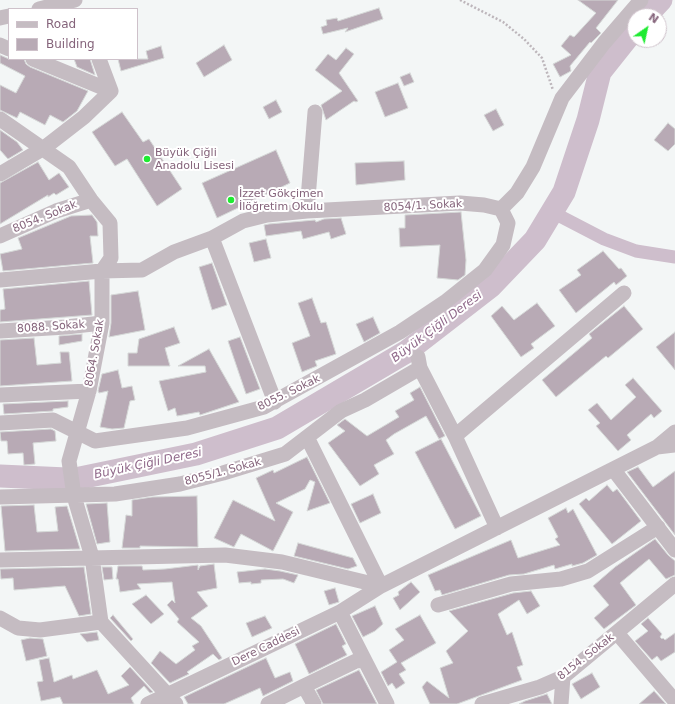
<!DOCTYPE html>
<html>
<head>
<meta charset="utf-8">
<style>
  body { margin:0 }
  #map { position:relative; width:675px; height:704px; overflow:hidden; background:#f3f6f6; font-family:"DejaVu Sans",sans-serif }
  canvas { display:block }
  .legend { position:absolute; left:8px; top:8px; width:130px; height:52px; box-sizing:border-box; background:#fff; border:1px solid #cec1ca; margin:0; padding:5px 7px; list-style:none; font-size:12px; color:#85647b }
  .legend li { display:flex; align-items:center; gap:8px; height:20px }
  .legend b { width:20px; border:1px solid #cec1ca }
  .north { position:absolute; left:627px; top:8px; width:40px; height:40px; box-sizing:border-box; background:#fff; border:1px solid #cec1ca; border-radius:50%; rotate:34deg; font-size:11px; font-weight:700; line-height:16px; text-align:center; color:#85647b }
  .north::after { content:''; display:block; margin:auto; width:14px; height:18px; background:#1eeb31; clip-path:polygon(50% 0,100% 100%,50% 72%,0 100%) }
</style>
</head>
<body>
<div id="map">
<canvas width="675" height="704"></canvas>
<ul class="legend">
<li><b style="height:5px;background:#c5bcc2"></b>Road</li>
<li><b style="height:11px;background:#b8aab5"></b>Building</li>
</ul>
<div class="north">N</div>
</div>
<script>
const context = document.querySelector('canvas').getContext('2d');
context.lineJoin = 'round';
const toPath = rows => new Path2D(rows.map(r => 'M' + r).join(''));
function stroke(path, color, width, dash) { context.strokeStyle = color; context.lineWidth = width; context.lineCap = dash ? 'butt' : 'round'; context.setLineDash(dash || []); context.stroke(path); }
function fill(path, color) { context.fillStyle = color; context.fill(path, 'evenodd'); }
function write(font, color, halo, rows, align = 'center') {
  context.font = font + ' "DejaVu Sans",sans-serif'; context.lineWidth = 4; context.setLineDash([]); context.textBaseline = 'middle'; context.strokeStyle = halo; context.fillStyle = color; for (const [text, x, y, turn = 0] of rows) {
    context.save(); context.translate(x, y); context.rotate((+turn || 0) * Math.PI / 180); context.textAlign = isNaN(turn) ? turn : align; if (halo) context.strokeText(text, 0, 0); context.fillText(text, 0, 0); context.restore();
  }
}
stroke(toPath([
  [552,212,604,239,636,251,675,257]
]), '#cebecc', 13);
stroke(toPath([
  [646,16,661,0],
  [0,476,67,479],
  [80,478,196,454,277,428,406,352,490,287,535,240,564,192,588,120,600,72,635,28]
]), '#cebecc', 23);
const building = toPath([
  [578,0,618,0,596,28,601,33,591,43,590,42,570,66,571,71,560,77,553,64,571,55,561,46,570,35,574,37,596,13,578,0],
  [379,8,383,19,345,32,348,28,323,34,321,27,327,25,326,20,337,18,338,21,379,8],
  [224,45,232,60,204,77,196,63,224,45],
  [161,46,164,58,121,71,118,59,148,59,146,51,161,46],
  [346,48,354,54,339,73,358,101,356,102,354,101,326,120,321,105,342,91,315,70,328,54,336,60,346,48],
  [0,55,9,59,24,59,26,64,30,67,88,91,77,111,63,122,50,115,45,125,20,112,17,118,0,110,0,85,16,93,25,76,0,63,0,55],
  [74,59,90,59,95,75,77,67,74,59],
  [410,73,414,82,404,86,400,77,410,73],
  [398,83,408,108,385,117,375,92,398,83],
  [276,100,282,112,269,119,263,107,276,100],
  [496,109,504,125,493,131,484,115,496,109],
  [122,112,143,142,149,139,182,189,157,206,127,159,115,166,92,132,122,112],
  [668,123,675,129,675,144,668,151,654,140,668,123],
  [0,130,17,142,23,150,8,159,0,150,0,130],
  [276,150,290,183,217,218,202,183,276,150],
  [404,161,405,180,356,185,355,163,404,161],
  [38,162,49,180,59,173,69,187,56,195,54,193,48,197,48,195,0,224,0,183,38,162],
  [461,212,466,260,465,275,458,280,437,278,440,245,400,247,399,228,405,228,405,215,461,212],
  [92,215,97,222,98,236,90,236,93,263,3,271,0,254,22,249,18,238,71,216,92,215],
  [341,218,346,234,331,239,329,232,303,239,301,231,266,236,264,225,269,224,315,220,316,222,324,219,341,218],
  [266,239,271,258,254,262,249,243,266,239],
  [603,251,619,269,621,268,627,276,616,285,614,282,576,313,559,290,581,275,577,270,603,251],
  [212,263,227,305,212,310,199,267,212,263],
  [89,281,92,315,0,322,0,310,5,309,3,289,89,281],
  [138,291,145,330,109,337,111,323,111,295,138,291],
  [312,298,321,323,326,322,336,354,315,361,317,366,302,372,292,343,310,336,298,303,312,298],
  [537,303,555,326,531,344,534,348,521,357,491,316,502,306,514,320,537,303],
  [624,306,643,329,608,358,606,356,556,397,542,380,592,338,589,334,624,306],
  [373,317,380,333,364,342,356,324,373,317],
  [174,327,180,343,165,348,170,366,128,366,128,353,137,353,139,339,174,327],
  [675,332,675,370,656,347,675,332],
  [82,334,82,341,59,345,59,336,82,334],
  [240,337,260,389,246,394,228,341,240,337],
  [34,338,37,365,61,363,60,352,69,352,72,381,0,386,0,340,34,338],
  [209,349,239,402,200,415,199,412,177,416,175,408,168,411,159,381,206,372,205,366,178,366,209,349],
  [118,370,122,388,132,386,135,400,130,401,124,428,112,429,100,427,108,391,99,393,98,391,102,374,118,370],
  [633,378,662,411,654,418,651,414,627,435,631,440,618,451,596,426,600,423,588,410,597,403,611,420,636,397,625,385,633,378],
  [420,387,445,436,439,439,426,416,394,434,386,440,394,454,374,465,379,474,360,486,328,443,345,431,337,425,345,419,367,436,399,417,395,411,414,400,410,393,420,387],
  [68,401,68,407,53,409,53,411,4,414,3,404,68,401],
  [51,429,55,431,56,441,33,443,35,464,24,465,23,453,8,454,7,441,1,441,0,432,51,429],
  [441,439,481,516,455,529,415,452,441,439],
  [307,457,330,503,307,511,315,482,310,480,305,489,276,503,293,512,273,551,241,534,234,547,214,538,233,500,275,521,256,478,273,470,274,473,307,457],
  [638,467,653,487,675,471,675,535,627,472,638,467],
  [607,485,613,492,617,489,641,521,612,544,579,504,586,498,589,501,607,485],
  [373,494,381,513,360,523,351,504,373,494],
  [197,496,198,547,140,546,140,548,122,548,126,515,132,516,132,500,152,497,197,496],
  [107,503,110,542,97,544,86,504,107,503],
  [34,505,37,532,58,531,55,507,67,506,80,549,5,551,1,506,34,505],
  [566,508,568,513,573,509,597,555,583,563,572,566,572,564,555,569,554,565,524,574,509,575,442,595,440,590,435,591,428,575,511,540,518,558,560,545,555,539,558,537,548,518,566,508],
  [655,539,668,555,675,561,675,575,666,579,649,559,620,583,636,605,604,629,594,618,609,605,593,586,615,567,655,539],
  [298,543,353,558,357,566,348,569,294,556,298,543],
  [214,564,217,588,197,592,208,606,191,618,201,626,222,658,219,660,213,654,187,672,189,674,170,683,151,663,160,651,176,664,195,650,192,646,199,642,177,622,179,619,167,605,172,600,175,603,172,582,137,584,141,589,120,592,118,579,116,579,118,566,142,566,143,570,165,569,198,565,198,570,200,566,214,564],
  [84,567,91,614,79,616,65,586,14,590,13,578,1,579,0,569,84,567],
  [102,567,112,567,113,579,104,580,102,567],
  [265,569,280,571,298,575,294,583,283,579,261,580,261,583,251,584,251,582,239,583,237,572,265,569],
  [411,582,420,592,400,610,393,598,399,595,398,592,411,582],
  [335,588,339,602,329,605,324,591,335,588],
  [531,591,540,606,527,614,519,600,498,614,507,635,512,632,523,665,517,667,522,680,457,704,430,704,422,687,427,681,449,698,440,668,453,663,446,651,468,631,449,611,513,593,531,591],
  [146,595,164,614,151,624,132,604,146,595],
  [375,606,383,624,375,631,363,637,352,616,375,606],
  [113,615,133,639,131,641,110,618,113,615],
  [420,615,436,643,401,663,406,670,399,674,405,683,396,689,392,683,388,686,381,672,397,662,389,650,404,640,395,629,420,615],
  [265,616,272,628,252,637,246,623,265,616],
  [648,618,662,634,660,637,662,639,663,638,665,640,675,633,675,652,661,661,657,656,652,660,635,641,648,631,641,624,648,618],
  [336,624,346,644,342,646,347,655,309,674,295,644,336,624],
  [97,632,99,640,87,642,80,634,97,632],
  [30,638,43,639,47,656,26,661,21,640,30,638],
  [49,658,54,682,72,675,73,679,97,670,108,694,129,685,121,676,130,667,153,692,150,693,144,686,131,698,134,704,63,704,60,697,41,701,37,682,43,681,39,660,49,658],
  [266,658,275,678,290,672,293,681,263,696,260,688,224,704,188,704,184,697,266,658],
  [359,670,377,704,323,704,316,690,359,670],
  [592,673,600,687,581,699,572,684,592,673],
  [654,691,666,704,639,704,654,691],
  [547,694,552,704,519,704,525,701,547,694]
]);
fill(building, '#b8aab5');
stroke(building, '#d5d8d7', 1);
stroke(toPath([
  [460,0,503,22,524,39,542,58,553,90]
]), '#bdb6bb', 2.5, [2, 2]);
stroke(toPath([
  [39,9,75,0],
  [0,18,9,16],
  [0,45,9,49],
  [33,59,111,91],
  [0,119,69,167,91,200,110,223,111,258,102,271,102,323,89,391,69,461,74,496,92,557,101,622,176,704],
  [0,174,44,148,84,117,111,91,99,59],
  [307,211,315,112],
  [0,236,56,211,91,200],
  [212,238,275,402],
  [0,280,102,271,142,270,174,252,212,238,243,221,267,215,307,211,460,203,484,205,501,209,517,193,533,167,562,98,604,43,641,0],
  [0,331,66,327,102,323],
  [418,357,420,368,455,436,497,528],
  [0,395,89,391],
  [0,423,53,420,95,441,187,428,264,407,400,332,445,302,485,270,503,245,508,223,501,209],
  [455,436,624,293],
  [307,437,381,586],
  [657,447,675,432],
  [613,469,675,550],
  [0,497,115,494,180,484,223,473,285,454,341,411,365,400,420,368],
  [0,560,225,555,282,562,381,586],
  [438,605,511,584,561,579,588,571,658,527],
  [340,612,387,704],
  [0,618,18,628,40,630,101,622],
  [617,633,675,701],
  [148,704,340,612,381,586,657,447,675,445],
  [268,704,304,686],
  [314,704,304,686,356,661,364,660],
  [482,704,540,687,563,677,675,584],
  [561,704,563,677]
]), '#c5bcc2', 15);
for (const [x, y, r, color] of [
  [147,159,4,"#1eeb31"],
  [231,200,4,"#1eeb31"]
]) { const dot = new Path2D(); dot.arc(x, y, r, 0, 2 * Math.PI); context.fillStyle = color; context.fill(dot); stroke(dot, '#fff', 1.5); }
write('11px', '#85647b', '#fff', [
  ["Büyük Çiğli",155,153],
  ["Anadolu Lisesi",155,166],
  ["İzzet Gökçimen",239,194],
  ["İlöğretim Okulu",239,207]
], 'left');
write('11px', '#85647b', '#fff', [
  ["8054/1. Sokak",423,206,-3],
  ["8054. Sokak",45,217,-22],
  ["8088. Sokak",51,327,-4],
  ["8064. Sokak",95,353,-80],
  ["8055. Sokak",289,393,-26],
  ["8055/1. Sokak",223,472,-15],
  ["Dere Caddesi",266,647,-26],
  ["8154. Sokak",586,657,-38]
]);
write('italic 12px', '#90698a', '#fff', [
  ["Büyük Çiğli Deresi",437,327,-37],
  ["Büyük Çiğli Deresi",148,464,-12]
]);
</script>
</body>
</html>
